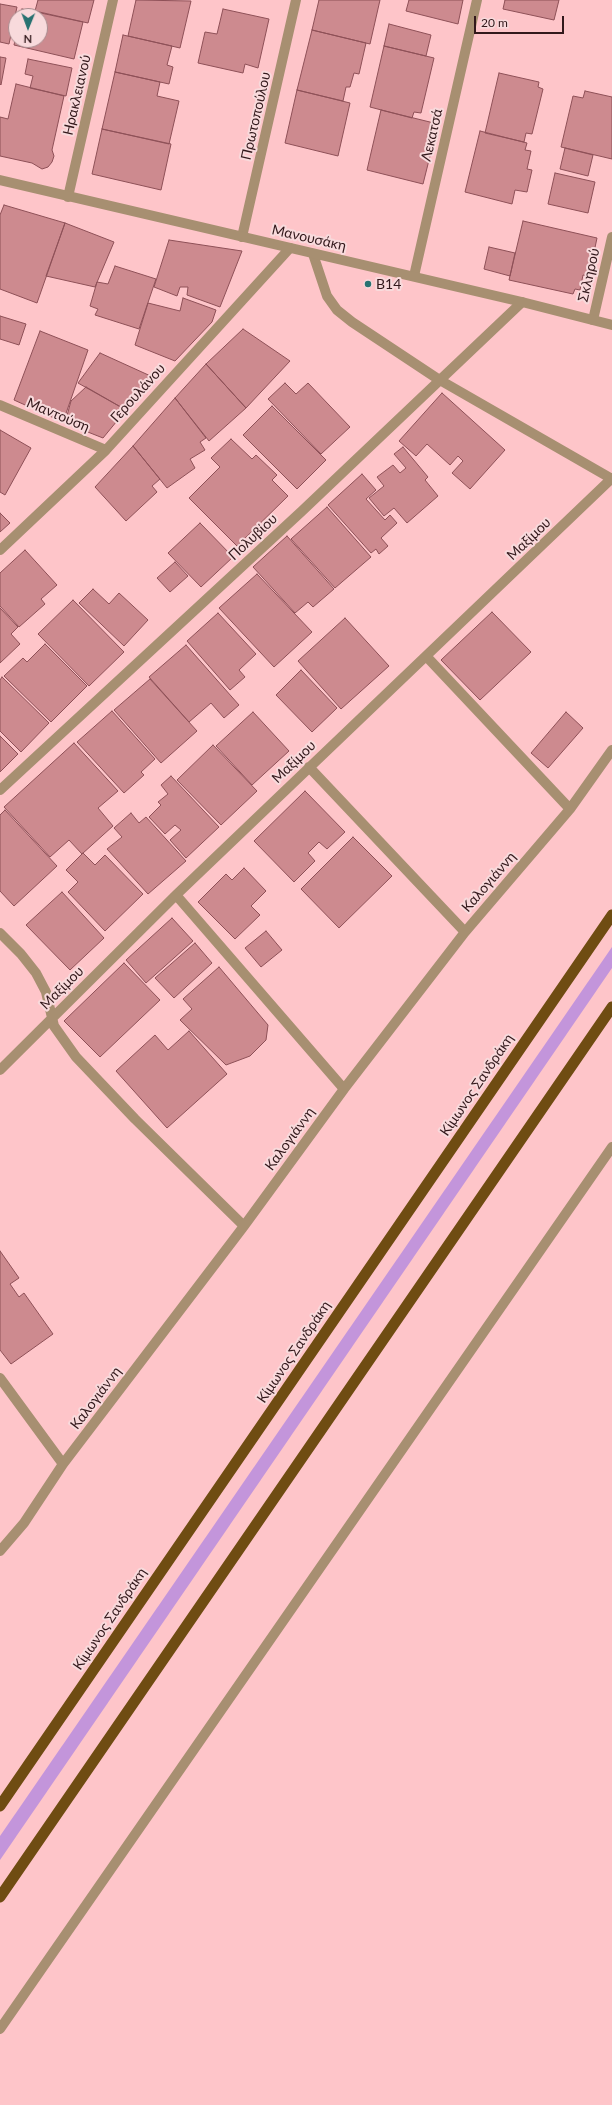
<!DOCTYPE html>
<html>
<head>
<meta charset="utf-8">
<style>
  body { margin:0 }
  #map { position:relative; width:612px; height:2105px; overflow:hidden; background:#fec5c9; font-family:Lato,sans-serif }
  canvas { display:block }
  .north { position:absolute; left:8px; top:8px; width:40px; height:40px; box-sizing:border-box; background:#f8dadc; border:1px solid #a98c8f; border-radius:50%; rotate:181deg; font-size:11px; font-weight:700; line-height:16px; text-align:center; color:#32181b }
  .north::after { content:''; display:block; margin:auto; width:14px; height:18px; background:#287271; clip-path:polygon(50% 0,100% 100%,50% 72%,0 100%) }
  .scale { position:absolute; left:474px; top:16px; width:90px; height:18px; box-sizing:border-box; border:2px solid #32181b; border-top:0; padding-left:5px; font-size:12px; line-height:14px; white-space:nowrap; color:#32181b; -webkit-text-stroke:3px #f8dadc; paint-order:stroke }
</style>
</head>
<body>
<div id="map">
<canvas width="612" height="2105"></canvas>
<div class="north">N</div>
<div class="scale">20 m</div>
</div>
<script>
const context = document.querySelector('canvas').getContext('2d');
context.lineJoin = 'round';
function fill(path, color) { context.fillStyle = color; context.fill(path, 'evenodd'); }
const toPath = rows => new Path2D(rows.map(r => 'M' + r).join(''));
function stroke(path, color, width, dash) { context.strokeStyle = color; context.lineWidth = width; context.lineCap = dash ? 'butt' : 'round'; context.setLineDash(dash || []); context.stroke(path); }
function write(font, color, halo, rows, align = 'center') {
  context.font = font + ' Lato,sans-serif'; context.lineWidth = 4; context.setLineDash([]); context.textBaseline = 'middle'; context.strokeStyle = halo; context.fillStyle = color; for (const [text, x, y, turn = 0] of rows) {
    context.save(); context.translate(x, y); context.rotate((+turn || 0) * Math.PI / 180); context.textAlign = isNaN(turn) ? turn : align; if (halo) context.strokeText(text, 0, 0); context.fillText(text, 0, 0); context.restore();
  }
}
fill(toPath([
  [612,947,612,968,0,1860,0,1836]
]), '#c395db');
const building = toPath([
  [38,0,94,0,88,23,35,11,38,0],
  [136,0,191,1,180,48,128,36,136,0],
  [319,0,380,0,370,44,312,30,319,0],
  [409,0,463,0,458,24,406,11,409,0],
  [505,0,559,0,554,20,503,9,505,0],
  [0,4,17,7,9,44,0,42,0,4],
  [22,9,83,22,74,59,14,45,16,36,16,40,40,40,40,16,21,16,22,9],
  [223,9,269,19,258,68,245,64,243,73,198,63,205,32,217,34,223,9],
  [389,24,431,35,426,56,384,46,389,24],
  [312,30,366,43,359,74,354,73,350,87,346,87,343,101,297,90,312,30],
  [123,35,172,46,167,65,173,67,169,84,115,72,123,35],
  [384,46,434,58,421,113,414,112,412,118,370,107,384,46],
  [0,57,6,58,1,85,0,84,0,57],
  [28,59,72,68,66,96,30,88,33,76,25,74,28,59],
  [115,72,160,82,157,96,179,101,169,144,102,129,115,72],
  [499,73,539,82,538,87,543,89,532,134,526,133,524,142,485,133,499,73],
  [16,84,64,96,52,150,54,156,52,162,48,167,42,169,32,163,0,156,0,117,8,119,16,84],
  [297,90,350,103,338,156,285,143,297,90],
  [585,91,612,97,612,159,561,147,573,96,583,98,585,91],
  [381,110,438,124,423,184,367,170,381,110],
  [102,129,171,144,161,190,92,174,102,129],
  [480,131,527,143,525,150,531,151,527,169,532,170,527,192,515,190,512,204,465,192,480,131],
  [565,148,593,155,588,176,560,169,565,148],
  [555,173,595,182,588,213,548,204,555,173],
  [4,205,65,223,37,303,0,289,0,215,4,205],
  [523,221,597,238,589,276,583,275,580,290,575,289,573,294,509,280,523,221],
  [65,223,114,242,95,287,46,276,65,223],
  [169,240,242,251,220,307,187,295,188,287,180,287,177,296,154,287,169,240],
  [489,247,515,253,510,276,484,269,489,247],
  [115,266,156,279,139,329,95,315,98,309,90,306,97,282,108,284,115,266],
  [183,298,216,310,212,322,175,361,135,345,148,303,180,311,183,298],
  [0,316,26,324,19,345,0,339,0,316],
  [243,329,290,361,246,408,206,364,243,329],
  [40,331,88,350,63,422,14,400,40,331],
  [100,353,155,378,126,410,78,383,100,353],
  [206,364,246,408,209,441,175,398,206,364],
  [285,383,296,394,308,383,350,427,321,454,268,399,285,383],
  [86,387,126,410,103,438,65,423,71,401,86,387],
  [442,393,505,450,470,489,452,473,463,461,458,456,450,465,427,444,416,456,399,441,442,393],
  [175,398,206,438,200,442,205,450,190,459,195,468,167,488,133,446,175,398],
  [272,406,326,460,297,489,243,435,272,406],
  [0,430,31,448,5,495,0,492,0,430],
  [231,439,252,459,256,455,277,475,272,480,288,496,237,546,189,498,220,467,211,458,231,439],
  [133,446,160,479,152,486,157,492,126,521,95,487,133,446],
  [403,447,428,477,425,480,438,496,407,523,394,508,384,516,369,498,384,486,377,477,393,465,400,473,406,468,394,454,403,447],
  [362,474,376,490,366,499,385,520,390,515,397,523,381,538,388,546,379,554,376,549,371,553,328,505,362,474],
  [327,507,371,557,335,588,291,539,327,507],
  [0,513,10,523,0,532,0,513],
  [200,523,233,557,201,587,168,553,200,523],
  [287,536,334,589,313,607,308,602,295,613,253,567,287,536],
  [25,550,57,585,41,599,45,604,19,627,0,606,0,573,25,550],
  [175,562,188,576,170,592,157,578,175,562],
  [257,574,312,632,274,667,219,608,257,574],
  [93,589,109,604,119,593,148,620,124,646,79,603,93,589],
  [73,600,124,652,89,686,38,634,73,600],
  [0,608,18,627,11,634,20,644,0,663,0,608],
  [492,612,531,652,480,700,441,660,492,612],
  [218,613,256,654,239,670,245,677,230,690,187,641,218,613],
  [345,618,389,666,341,709,298,661,345,618],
  [45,644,87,686,51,722,4,676,23,658,27,662,45,644],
  [186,645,239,705,224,718,211,703,189,722,149,677,186,645],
  [301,670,337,708,312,732,276,695,301,670],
  [2,677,49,723,21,752,0,731,0,680,2,677],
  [150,679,197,731,161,763,114,710,150,679],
  [112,711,155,759,141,772,144,775,124,793,77,742,112,711],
  [253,712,289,751,252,785,216,746,253,712],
  [566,712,583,728,548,768,531,753,566,712],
  [0,736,18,754,0,772,0,736],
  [74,743,118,791,98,808,113,826,82,854,69,840,50,857,4,807,74,743],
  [213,745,257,791,221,825,177,780,213,745],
  [171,776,219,827,186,858,170,840,181,830,175,825,165,834,149,817,161,805,158,802,168,794,161,785,171,776],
  [305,791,345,832,327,849,319,842,308,853,315,861,294,882,254,841,305,791],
  [5,810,57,866,14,906,0,891,0,815,5,810],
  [131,813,139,823,146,817,186,861,148,894,107,849,122,837,114,828,131,813],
  [353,837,392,876,339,928,301,889,353,837],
  [83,853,95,865,105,855,143,894,105,931,68,892,78,882,66,870,83,853],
  [244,868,266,891,251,906,260,915,235,939,198,902,226,874,232,880,244,868],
  [62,892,104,938,70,970,26,925,62,892],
  [172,918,193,941,146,983,126,960,172,918],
  [266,931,282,950,261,967,245,948,266,931],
  [195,943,212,963,174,998,155,978,195,943],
  [124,963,160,1000,100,1057,64,1021,124,963],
  [219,967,268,1025,266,1040,250,1056,226,1065,180,1020,192,1009,183,999,219,967],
  [189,1031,227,1074,167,1128,116,1071,155,1035,168,1050,189,1031],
  [0,1251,19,1278,10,1284,19,1297,24,1293,53,1334,11,1364,0,1350,0,1251]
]);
fill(building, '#cd8a8f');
stroke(building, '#8e5057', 1);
stroke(toPath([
  [68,197,113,0],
  [242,237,296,0],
  [313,254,327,296,337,310,352,322,438,379,612,479],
  [414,276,477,0],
  [593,320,612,237],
  [0,405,106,450],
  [0,550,106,450,290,248],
  [426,656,570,809],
  [309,767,465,932],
  [0,790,302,511,522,302],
  [176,895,344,1089],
  [0,933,21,954,36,973,46,992,54,1026,76,1057,135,1119,244,1226],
  [0,1070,176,895,612,478],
  [0,1378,63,1464],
  [0,1551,24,1523,63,1464,244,1226,344,1089,465,932,570,809,612,750],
  [0,2029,612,1147]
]), '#a78f71', 10);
stroke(toPath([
  [0,180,522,302,612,325]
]), '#a78f71', 10);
stroke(toPath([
  [0,1806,612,915],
  [0,1897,612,1007]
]), '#6f4c12', 11);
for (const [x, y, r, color] of [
  [368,284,4,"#287271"]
]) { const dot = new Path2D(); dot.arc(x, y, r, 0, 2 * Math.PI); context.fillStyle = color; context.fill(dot); stroke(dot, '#f8dadc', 1.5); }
write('14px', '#32181b', '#f8dadc', [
  ["Ηρακλειανού",77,95,-77],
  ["Πρωτοπούλου",256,116,-77],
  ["Λεκατσά",432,135,-77],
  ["Μανουσάκη",309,238,13],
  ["Σκληρού",589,275,-77],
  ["Γερουλάνου",138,393,-48],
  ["Μαντούση",58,415,23],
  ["Πολυβίου",253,537,-43],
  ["Μαξίμου",529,539,-44],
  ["Μαξίμου",294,762,-44],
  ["Καλογιάννη",489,882,-49],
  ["Μαξίμου",62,988,-45],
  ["Κίμωνος Σανδράκη",477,1085,-56],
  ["Καλογιάννη",290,1139,-54],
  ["Κίμωνος Σανδράκη",294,1352,-56],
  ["Καλογιάννη",96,1398,-53],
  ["Κίμωνος Σανδράκη",110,1619,-56]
]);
write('14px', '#32181b', '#f8dadc', [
  ["Β14",376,284]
], 'left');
</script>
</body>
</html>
